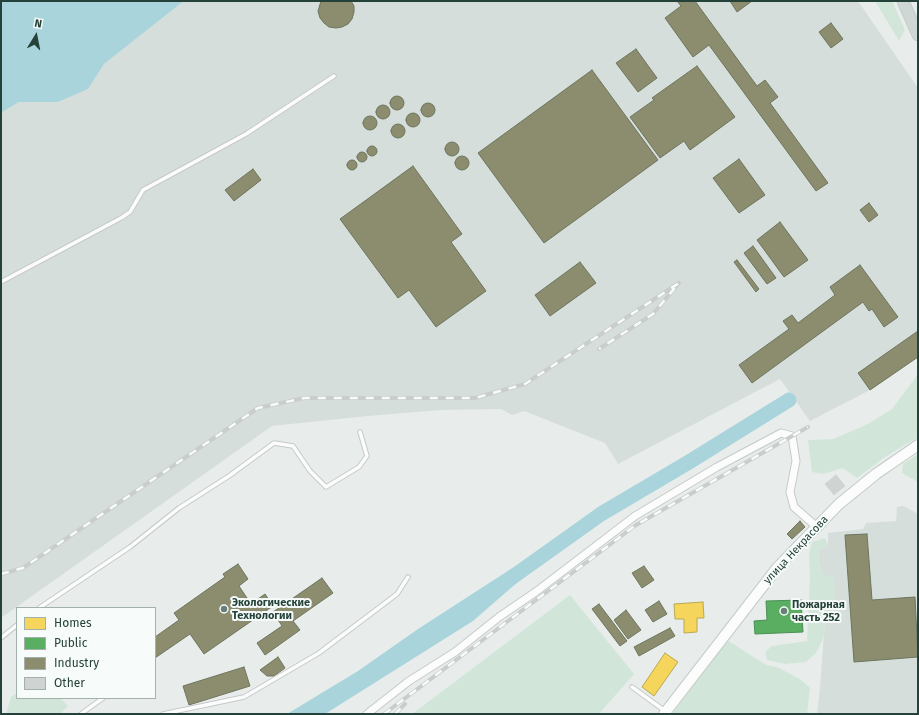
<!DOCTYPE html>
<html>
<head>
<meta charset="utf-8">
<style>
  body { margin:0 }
  #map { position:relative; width:919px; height:715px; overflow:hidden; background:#e8edeb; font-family:"Fira Sans",sans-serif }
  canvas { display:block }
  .frame { position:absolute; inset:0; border:2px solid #24423a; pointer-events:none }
  .legend { position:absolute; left:16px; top:607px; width:140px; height:92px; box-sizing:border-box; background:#f7fbf9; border:1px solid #a3b1ad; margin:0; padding:5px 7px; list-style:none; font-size:12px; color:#24423a }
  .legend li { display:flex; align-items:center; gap:8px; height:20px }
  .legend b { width:20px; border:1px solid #a3b1ad }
  .north { position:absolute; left:16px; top:16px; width:40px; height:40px; -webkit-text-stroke:3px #f7fbf9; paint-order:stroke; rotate:10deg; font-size:11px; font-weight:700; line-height:16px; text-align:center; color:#24423a }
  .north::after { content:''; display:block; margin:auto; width:14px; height:18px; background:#24423a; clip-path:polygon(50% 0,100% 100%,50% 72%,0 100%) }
</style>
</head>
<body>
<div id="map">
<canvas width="919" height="715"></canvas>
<div class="frame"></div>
<ul class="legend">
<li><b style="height:11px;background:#f6d55c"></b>Homes</li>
<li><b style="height:11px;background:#5aae61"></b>Public</li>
<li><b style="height:11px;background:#8c8c6e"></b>Industry</li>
<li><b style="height:11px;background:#cfd4d2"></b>Other</li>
</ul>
<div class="north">N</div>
</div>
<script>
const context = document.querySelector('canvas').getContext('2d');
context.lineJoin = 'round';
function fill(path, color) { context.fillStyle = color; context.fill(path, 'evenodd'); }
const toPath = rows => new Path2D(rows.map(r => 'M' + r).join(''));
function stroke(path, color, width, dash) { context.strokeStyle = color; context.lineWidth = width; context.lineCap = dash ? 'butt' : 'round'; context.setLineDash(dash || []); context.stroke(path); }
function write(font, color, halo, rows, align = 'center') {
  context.font = font + ' "Fira Sans",sans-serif'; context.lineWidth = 4; context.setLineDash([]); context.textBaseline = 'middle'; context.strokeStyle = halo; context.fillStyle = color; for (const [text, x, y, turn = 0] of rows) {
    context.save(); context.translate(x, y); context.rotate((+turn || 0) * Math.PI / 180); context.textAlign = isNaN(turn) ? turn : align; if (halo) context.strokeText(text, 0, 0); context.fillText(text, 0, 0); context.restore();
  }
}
fill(toPath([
  [184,1,858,1,918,88,918,357,870,390,810,421,780,379,618,464,605,443,524,411,512,415,501,409,441,410,368,416,272,426,1,618,1,113,19,102,58,102,87,89,104,64],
  [904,506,918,514,918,714,817,714,820,688,824,633,827,617,822,573,818,559,819,550,828,545,828,533,863,529,866,523,896,521,897,507]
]), '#d6dedb');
fill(toPath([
  [875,1,892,1,905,30,899,41],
  [918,374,918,437,885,457,857,478,843,468,823,474,812,472,808,440,833,439,868,424,892,409],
  [918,454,918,482,902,473,903,464],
  [825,538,828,545,819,550,818,559,822,573,834,578,835,612,827,617,823,639,816,653,806,662,785,664,767,660,765,652,772,646,807,641,810,578,809,555,812,542],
  [570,595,634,674,599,714,412,714],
  [727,640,766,665,777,667,800,679,810,688,807,714,672,714],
  [17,693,17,698,60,698,68,706,60,714,6,714,11,697]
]), '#d1e6d8');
fill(toPath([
  [1,1,184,1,104,64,88,89,58,102,19,102,1,113],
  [522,565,527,574,473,621,325,714,287,714,358,671,418,629,514,567]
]), '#a9d4db');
const homes = toPath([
  [703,602,704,618,697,618,697,632,684,633,684,619,675,619,674,604,703,602],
  [665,653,678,662,654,696,642,687,665,653]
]);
fill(homes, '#f6d55c');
stroke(homes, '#b7a952', 1);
const public = toPath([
  [801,600,803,632,755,634,754,621,767,620,766,601,801,600]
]);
fill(public, '#5aae61');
stroke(public, '#4a8e55', 1);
const industry = toPath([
  [321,1,351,1,354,6,354,12,352,19,348,24,342,27,336,28,329,27,324,23,320,18,318,11,321,1],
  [677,1,695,1,757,86,765,80,778,97,770,103,828,183,816,191,709,45,693,57,665,18,681,6,677,1],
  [730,1,752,1,737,12,730,1],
  [831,23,843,39,831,48,819,32,831,23],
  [636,49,657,78,638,92,616,63,636,49],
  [697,66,735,117,690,150,684,141,660,158,630,117,654,100,652,98,697,66],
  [592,70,658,160,544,243,478,153,592,70],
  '390 103a7 7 0 1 1 14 0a7 7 0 1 1-14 0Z',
  '421 110a7 7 0 1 1 14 0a7 7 0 1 1-14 0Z',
  '376 112a7 7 0 1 1 14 0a7 7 0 1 1-14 0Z',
  '406 120a7 7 0 1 1 14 0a7 7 0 1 1-14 0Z',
  '363 123a7 7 0 1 1 14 0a7 7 0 1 1-14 0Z',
  '391 131a7 7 0 1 1 14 0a7 7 0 1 1-14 0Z',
  '445 149a7 7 0 1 1 14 0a7 7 0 1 1-14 0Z',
  '367 151a5 5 0 1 1 10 0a5 5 0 1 1-10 0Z',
  '357 157a5 5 0 1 1 10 0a5 5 0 1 1-10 0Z',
  '455 163a7 7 0 1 1 14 0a7 7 0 1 1-14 0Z',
  [739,159,765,195,739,213,713,178,739,159],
  '347 165a5 5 0 1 1 10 0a5 5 0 1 1-10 0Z',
  [413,166,462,234,451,242,486,291,436,327,409,290,398,298,340,219,413,166],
  [253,169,261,180,234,201,225,190,253,169],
  [869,203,878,215,869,222,860,210,869,203],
  [780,222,808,260,784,277,757,240,780,222],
  [753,246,776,278,767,284,744,253,753,246],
  [737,260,759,289,756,292,734,262,737,260],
  [580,262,596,283,550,316,535,295,580,262],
  [860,265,898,317,884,327,872,309,869,311,863,302,752,383,739,365,789,329,783,321,792,315,798,323,835,295,830,287,860,265],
  [918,331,918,357,870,390,858,373,918,331],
  [800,521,805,527,792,539,787,534,800,521],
  [867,534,872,600,915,597,918,657,854,662,845,535,867,534],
  [238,564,248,579,239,586,251,604,265,594,273,606,204,654,190,634,155,658,155,637,179,620,174,613,225,577,223,574,238,564],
  [644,566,654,580,642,588,632,573,644,566],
  [322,578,333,593,293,621,300,630,265,655,257,643,282,626,273,612,322,578],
  [659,601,667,614,653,622,645,610,659,601],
  [599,604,627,641,620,646,592,609,599,604],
  [626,610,641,630,628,639,614,620,626,610],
  [670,628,675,636,639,656,634,647,670,628],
  [278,657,285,668,274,676,267,676,260,670,278,657],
  [244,667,250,686,189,705,183,686,244,667]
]);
fill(industry, '#8c8c6e');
stroke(industry, '#6d765e', 1);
stroke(toPath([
  [507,581,601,514,689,462,789,400]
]), '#a9d4db', 15);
const building = toPath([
  [836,475,845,486,834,495,825,484,836,475]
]);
fill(building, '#cfd4d2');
stroke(building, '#d1d6d4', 1);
const lane = toPath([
  [1,282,121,218,130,212,143,190,246,134,334,76],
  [39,608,130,547,179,508,229,476,274,443,293,446,310,471,326,487,359,467,367,456,360,432],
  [1,638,17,625],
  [632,687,665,711],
  [81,714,103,698],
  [163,714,244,697,319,653,397,594,408,577]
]);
const street = toPath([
  [367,714,409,681,455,652,499,617,537,591,635,516,717,467,781,433,792,436,796,461,790,492,794,507,817,527]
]);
const secondary = toPath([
  [664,714,777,568,839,504,876,474,918,445]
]);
const primary = toPath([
  [903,1,918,35]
]);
stroke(lane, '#c5cac8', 5.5);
stroke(street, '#c5cac8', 9);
stroke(secondary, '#c3cbc8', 12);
stroke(primary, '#c3ccc9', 13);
stroke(lane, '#fcfcfc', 3.5);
stroke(street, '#fcfcfc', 7);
stroke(secondary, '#fcfcfc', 10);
stroke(primary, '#cfd7d5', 11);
const rail = toPath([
  [1,574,23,568,258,408,304,398,475,398,525,384,679,283,653,314,599,349],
  [384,714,636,525,808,427],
  [395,714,405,704]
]);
stroke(rail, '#c9cdcc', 4);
stroke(rail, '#f7fbf9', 2.5, [8]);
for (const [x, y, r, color] of [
  [224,609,4,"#697e78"],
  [784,611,4,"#697e78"]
]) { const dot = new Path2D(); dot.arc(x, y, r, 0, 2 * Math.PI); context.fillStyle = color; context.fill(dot); stroke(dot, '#f7fbf9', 1.5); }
write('11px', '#24423a', '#f7fbf9', [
  ["улица Некрасова",796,550,-47]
]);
write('bold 11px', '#24423a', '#f7fbf9', [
  ["Экологические",232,603],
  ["Технологии",232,616],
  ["Пожарная",792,605],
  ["часть 252",792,618]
], 'left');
</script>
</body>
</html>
